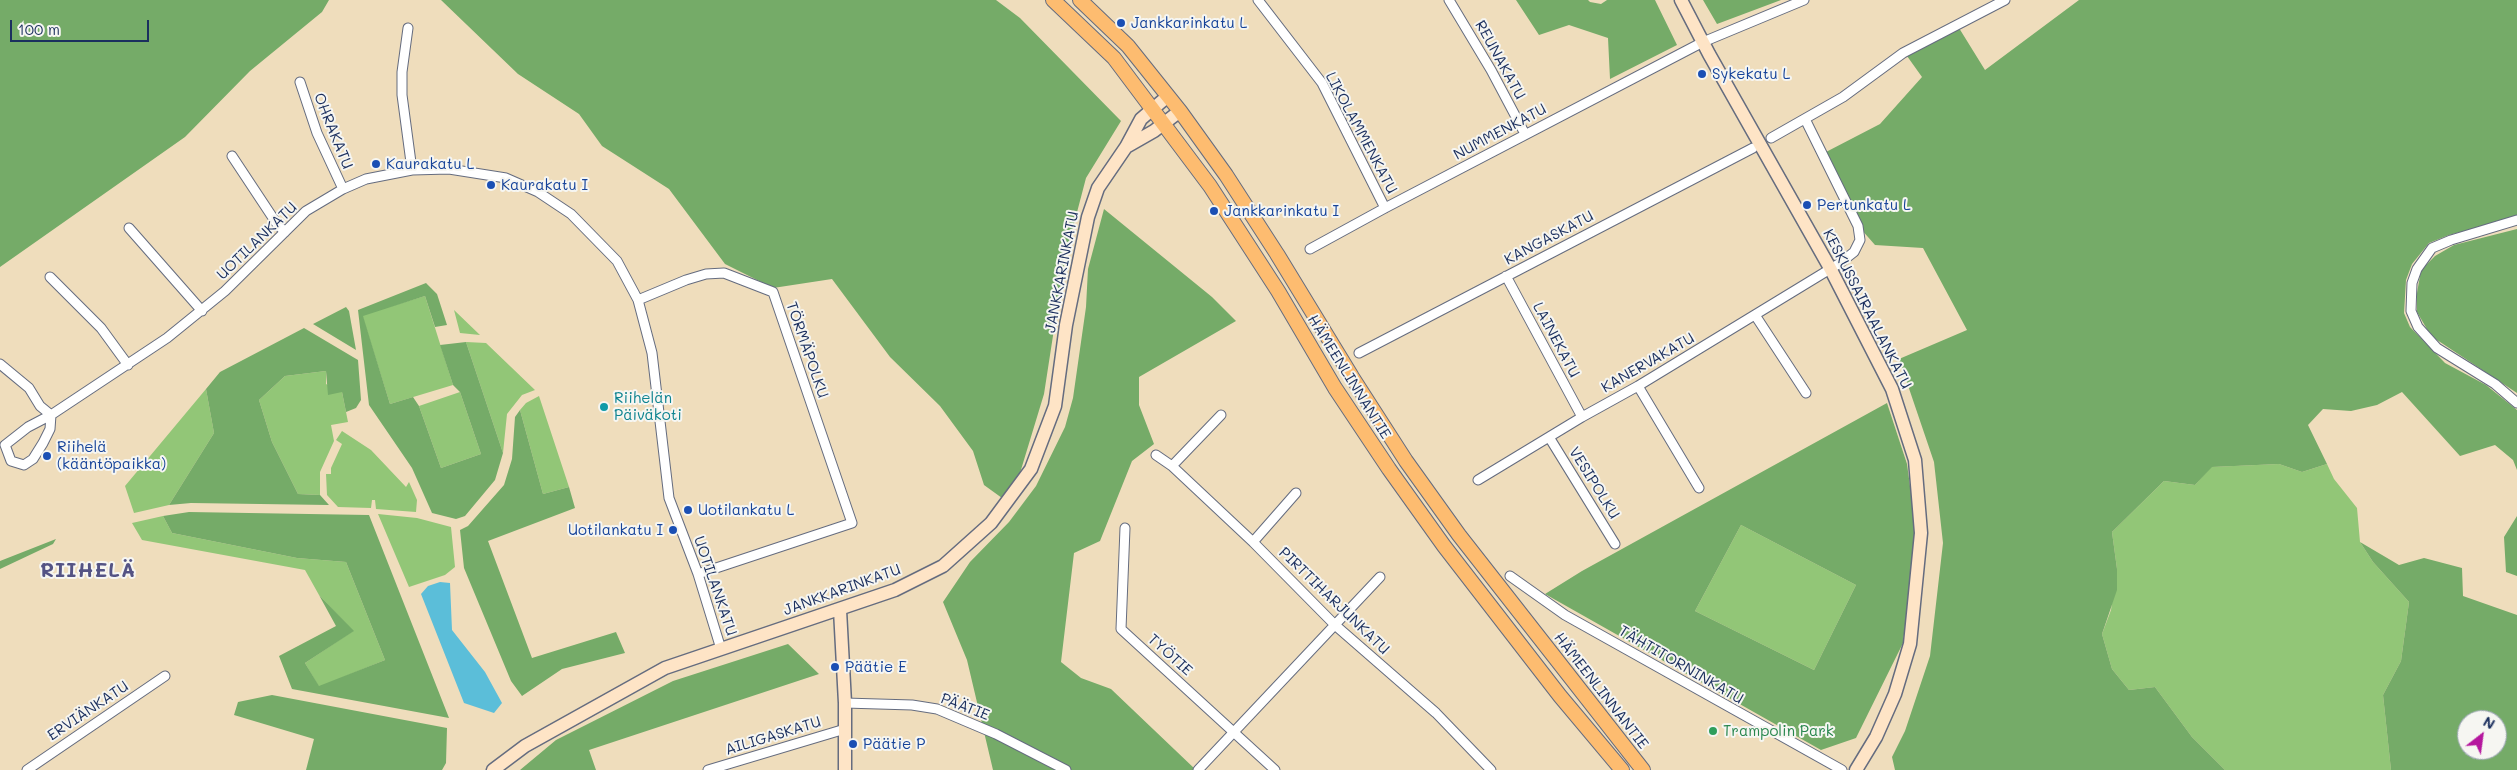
<!DOCTYPE html>
<html>
<head>
<meta charset="utf-8">
<style>
  body { margin:0 }
  #map { position:relative; width:2517px; height:770px; overflow:hidden; background:#efddbc; font-family:Mali,sans-serif }
  canvas { display:block }
  .north { position:absolute; left:2457px; top:710px; width:50px; height:50px; box-sizing:border-box; background:#f6f6f2; border:1px solid #9ea6b7; border-radius:50%; rotate:30deg; font-size:14px; font-weight:700; line-height:20px; text-align:center; color:#1b2f5e }
  .north::after { content:''; display:block; margin:auto; width:18px; height:22px; background:#b5179e; clip-path:polygon(50% 0,100% 100%,50% 72%,0 100%) }
  .scale { position:absolute; left:10px; top:20px; width:139px; height:22px; box-sizing:border-box; border:2px solid #1b2f5e; border-top:0; padding-left:6px; font-size:15px; line-height:18px; white-space:nowrap; color:#1b2f5e; -webkit-text-stroke:4px #f6f6f2; paint-order:stroke }
</style>
</head>
<body>
<div id="map">
<canvas width="2517" height="770"></canvas>
<div class="north">N</div>
<div class="scale">100 m</div>
</div>
<script>
const context = document.querySelector('canvas').getContext('2d');
context.lineJoin = 'round';
function fill(path, color) { context.fillStyle = color; context.fill(path, 'evenodd'); }
const toPath = rows => new Path2D(rows.map(r => 'M' + r).join(''));
function stroke(path, color, width, dash) { context.strokeStyle = color; context.lineWidth = width; context.lineCap = dash ? 'butt' : 'round'; context.setLineDash(dash || []); context.stroke(path); }
function write(font, color, halo, rows, align = 'center') {
  context.font = font + ' Mali,sans-serif'; context.lineWidth = 4; context.setLineDash([]); context.textBaseline = 'middle'; context.strokeStyle = halo; context.fillStyle = color; for (const [text, x, y, turn = 0] of rows) {
    context.save(); context.translate(x, y); context.rotate((+turn || 0) * Math.PI / 180); context.textAlign = isNaN(turn) ? turn : align; if (halo) context.strokeText(text, 0, 0); context.fillText(text, 0, 0); context.restore();
  }
}
fill(toPath([
  [425,296,453,385,390,404,362,315],
  [454,310,480,335,460,333],
  [466,342,486,343,535,390,522,395,507,414,503,453],
  [326,371,326,384,342,392,348,422,331,425,334,441,320,472,320,495,298,494,272,442,259,400,285,376],
  [206,389,214,433,169,505,134,513,125,486],
  [460,392,481,454,441,468,419,406],
  [539,396,569,487,543,494,520,410,526,403],
  [342,431,371,450,406,487,409,482,417,500,416,512,376,509,375,500,372,500,371,508,338,507,327,495,326,474,331,474,331,468,342,444,336,440],
  [2279,464,2302,472,2327,464,2334,479,2357,508,2360,542,2373,562,2409,602,2401,661,2383,695,2391,770,2225,770,2192,737,2155,687,2129,690,2112,669,2102,634,2111,610,2117,569,2112,532,2164,481,2195,485,2211,467],
  [378,514,417,518,451,527,455,567,445,575,409,587],
  [163,516,172,533,297,558,346,562,385,660,319,687,305,663,353,631,319,595,305,570,142,540,132,523],
  [1741,525,1856,585,1814,670,1695,611]
]), '#92c677');
fill(toPath([
  [0,0,329,0,322,12,250,71,185,137,0,267],
  [441,0,996,0,1020,18,1121,121,1086,178,1065,258,1044,394,1020,473,1002,498,984,485,973,451,940,406,890,357,832,279,773,288,725,264,669,189,602,146,579,114,518,74],
  [1516,0,1588,0,1590,2,1601,4,1607,0,1655,0,1677,45,1610,79,1608,38,1569,25,1539,35],
  [1703,0,1781,0,1717,24],
  [2079,0,2517,0,2517,217,2449,235,2429,243,2412,264,2406,280,2404,313,2410,327,2445,363,2486,385,2517,410,2517,470,2513,460,2495,445,2460,456,2402,392,2377,405,2351,411,2323,409,2308,425,2327,464,2302,472,2279,464,2212,467,2195,485,2164,481,2112,532,2117,569,2117,590,2102,634,2112,669,2129,690,2155,687,2192,737,2225,770,1895,770,1892,757,1905,731,1930,656,1943,543,1934,462,1899,359,1967,330,1923,248,1875,245,1861,229,1826,152,1880,124,1922,77,1907,56,1959,28,1985,70],
  [1104,209,1212,297,1236,321,1139,377,1139,405,1154,444,1132,461,1100,541,1074,553,1061,662,1081,678,1111,689,1196,770,993,770,967,660,943,602,970,562,1009,522,1036,486,1065,427,1073,398,1086,307,1088,269],
  [2517,229,2517,393,2431,336,2417,312,2417,293,2421,270,2435,256,2454,245],
  [426,283,437,294,447,325,435,327,425,296,363,316,390,404,413,397,419,406,441,468,481,454,460,392,453,385,440,345,466,342,503,453,495,480,465,516,456,519,432,513,412,468,369,405,358,310],
  [346,307,349,311,356,350,313,324],
  [304,328,358,360,361,400,356,408,346,412,342,392,328,395,326,371,285,376,259,400,272,442,298,494,320,495,329,505,191,503,169,505,214,433,206,389,220,372],
  [1887,403,1907,464,1916,530,1903,643,1856,738,1821,750,1545,594,1582,571],
  [1741,525,1856,585,1814,670,1695,611],
  [520,410,543,494,569,487,575,508,488,541,532,658,616,632,625,653,562,669,522,696,511,681,464,568,460,530,468,526,504,485,512,459,515,417],
  [189,512,369,515,449,718,292,689,279,656,336,626,319,595,354,631,305,663,319,686,385,660,346,562,297,558,172,533,163,516],
  [2517,516,2517,576,2506,572,2504,537],
  [56,539,53,544,0,569,0,561],
  [2360,542,2399,565,2424,558,2462,568,2463,596,2517,615,2517,770,2391,770,2383,695,2401,661,2409,602,2373,562],
  [2467,720,2497,720,2497,750,2467,750],
  [788,644,819,674,589,750,596,770,520,770,556,740,673,681],
  [272,695,447,728,446,763,442,770,306,770,314,739,234,715,238,702]
]), '#75ab68');
fill(toPath([
  [440,582,450,583,452,630,485,672,502,703,494,713,464,703,421,594,428,586]
]), '#5bbed9');
const street = toPath([
  [1258,0,1322,83,1385,208],
  [1449,0,1491,70,1525,134],
  [408,28,402,72,402,95,412,170],
  [300,82,317,133,343,189],
  [1771,138,1843,97,1903,53,2005,0],
  [232,156,277,224,285,232],
  [2517,220,2451,240,2432,248,2417,269,2412,283,2411,311,2418,327,2437,348,2495,384,2517,403],
  [129,228,202,311],
  [1310,249,1385,208,1703,42,1804,0],
  [1506,276,1582,417],
  [50,277,101,328,128,365],
  [638,300,686,280,706,274,724,273,773,292,852,523,698,574],
  [1755,315,1806,393],
  [1359,353,1753,148],
  [0,364,29,388,40,406,51,415,50,429,43,443,33,459,24,465,11,461,5,445,28,427,51,415,167,338,225,291,306,211,343,189,366,179,412,170,449,169,506,178,538,192,571,214,617,261,638,300,652,353,669,498,698,574,721,649],
  [1638,386,1699,488],
  [1549,437,1615,544],
  [1156,455,1172,466,1253,542,1335,625,1436,713,1491,770],
  [1172,466,1221,415],
  [1478,480,1582,417,1638,386,1840,263,1854,252,1860,240,1858,226,1805,119],
  [1125,528,1121,629,1275,770],
  [1253,542,1296,493],
  [1510,576,1565,615,1842,770],
  [845,703,912,705,937,709,996,734,1066,770],
  [27,770,165,676],
  [708,770,845,729],
  [1198,770,1380,577]
]);
const secondary = toPath([
  [1681,0,1709,54,1830,268,1892,389,1915,460,1921,533,1910,644,1895,694,1876,737,1856,770],
  [1126,147,1154,131,1180,111],
  [840,610,845,703,845,770],
  [493,770,525,746,665,668,895,590,943,566,991,523,1031,469,1055,406,1066,325,1088,217,1098,188,1126,147,1141,119,1168,96]
]);
const primary = toPath([
  [1053,0,1114,58,1210,186,1278,291,1335,388,1389,469,1444,546,1560,696,1622,770],
  [1080,0,1128,46,1180,111,1226,175,1277,254,1352,377,1406,461,1459,535,1643,770]
]);
stroke(street, '#656c7f', 11);
stroke(secondary, '#656c7f', 15);
stroke(primary, '#656c7f', 16);
stroke(street, '#fff', 9);
stroke(secondary, '#fee4c6', 12);
stroke(primary, '#fdbc70', 14);
for (const [x, y, r, color] of [
  [1121,23,5,"#1a4fb4"],
  [1702,74,5,"#1a4fb4"],
  [376,164,5,"#1a4fb4"],
  [491,185,5,"#1a4fb4"],
  [1807,205,5,"#1a4fb4"],
  [1214,211,5,"#1a4fb4"],
  [604,407,5,"#0f9aa8"],
  [47,456,5,"#1a4fb4"],
  [688,510,5,"#1a4fb4"],
  [673,530,5,"#1a4fb4"],
  [835,667,5,"#1a4fb4"],
  [1713,731,5,"#2e9e5b"],
  [853,744,5,"#1a4fb4"]
]) { const dot = new Path2D(); dot.arc(x, y, r, 0, 2 * Math.PI); context.fillStyle = color; context.fill(dot); stroke(dot, '#f6f6f2', 2); }
write('15px', '#164399', '#f6f6f2', [
  ["Jankkarinkatu L",1131,23],
  ["Sykekatu L",1712,74],
  ["Kaurakatu L",386,164],
  ["Kaurakatu I",501,185],
  ["Pertunkatu L",1817,205],
  ["Jankkarinkatu I",1224,211],
  ["Riihelä",57,447],
  ["(kääntöpaikka)",57,464],
  ["Uotilankatu L",698,510],
  ["Uotilankatu I",663,530,"right"],
  ["Päätie E",845,667],
  ["Päätie P",863,744]
], 'left');
write('15px', '#1b2f5e', '#f6f6f2', [
  ["REUNAKATU",1500,60,61],
  ["OHRAKATU",333,131,68],
  ["NUMMENKATU",1500,132,-28],
  ["LIKOLAMMENKATU",1361,133,62],
  ["KANGASKATU",1549,238,-28],
  ["UOTILANKATU",257,241,-44],
  ["JANKKARINKATU",1062,272,-79],
  ["KESKUSSAIRAALANKATU",1867,309,63],
  ["LAINEKATU",1556,340,62],
  ["TÖRMÄPOLKU",807,350,71],
  ["KANERVAKATU",1648,363,-30],
  ["HÄMEENLINNANTIE",1349,377,58],
  ["VESIPOLKU",1594,483,58],
  ["UOTILANKATU",715,586,71],
  ["JANKKARINKATU",842,590,-20],
  ["PIRTTIHARJUNKATU",1334,601,44],
  ["TYÖTIE",1170,655,42],
  ["TÄHTITORNINKATU",1681,665,30],
  ["HÄMEENLINNANTIE",1601,691,52],
  ["PÄÄTIE",965,707,21],
  ["ERVIÄNKATU",88,711,-34],
  ["AILIGASKATU",773,736,-17]
]);
write('15px', '#0d838f', '#f6f6f2', [
  ["Riihelän",614,398],
  ["Päiväkoti",614,415]
], 'left');
write('15px', '#27864d', '#f6f6f2', [
  ["Trampolin Park",1723,731]
], 'left');
context.letterSpacing = '1px';
write('bold 20px', '#545384', '#f6f6f2', [
  ["RIIHELÄ",88,571]
]);
context.letterSpacing = '0px';
</script>
</body>
</html>
